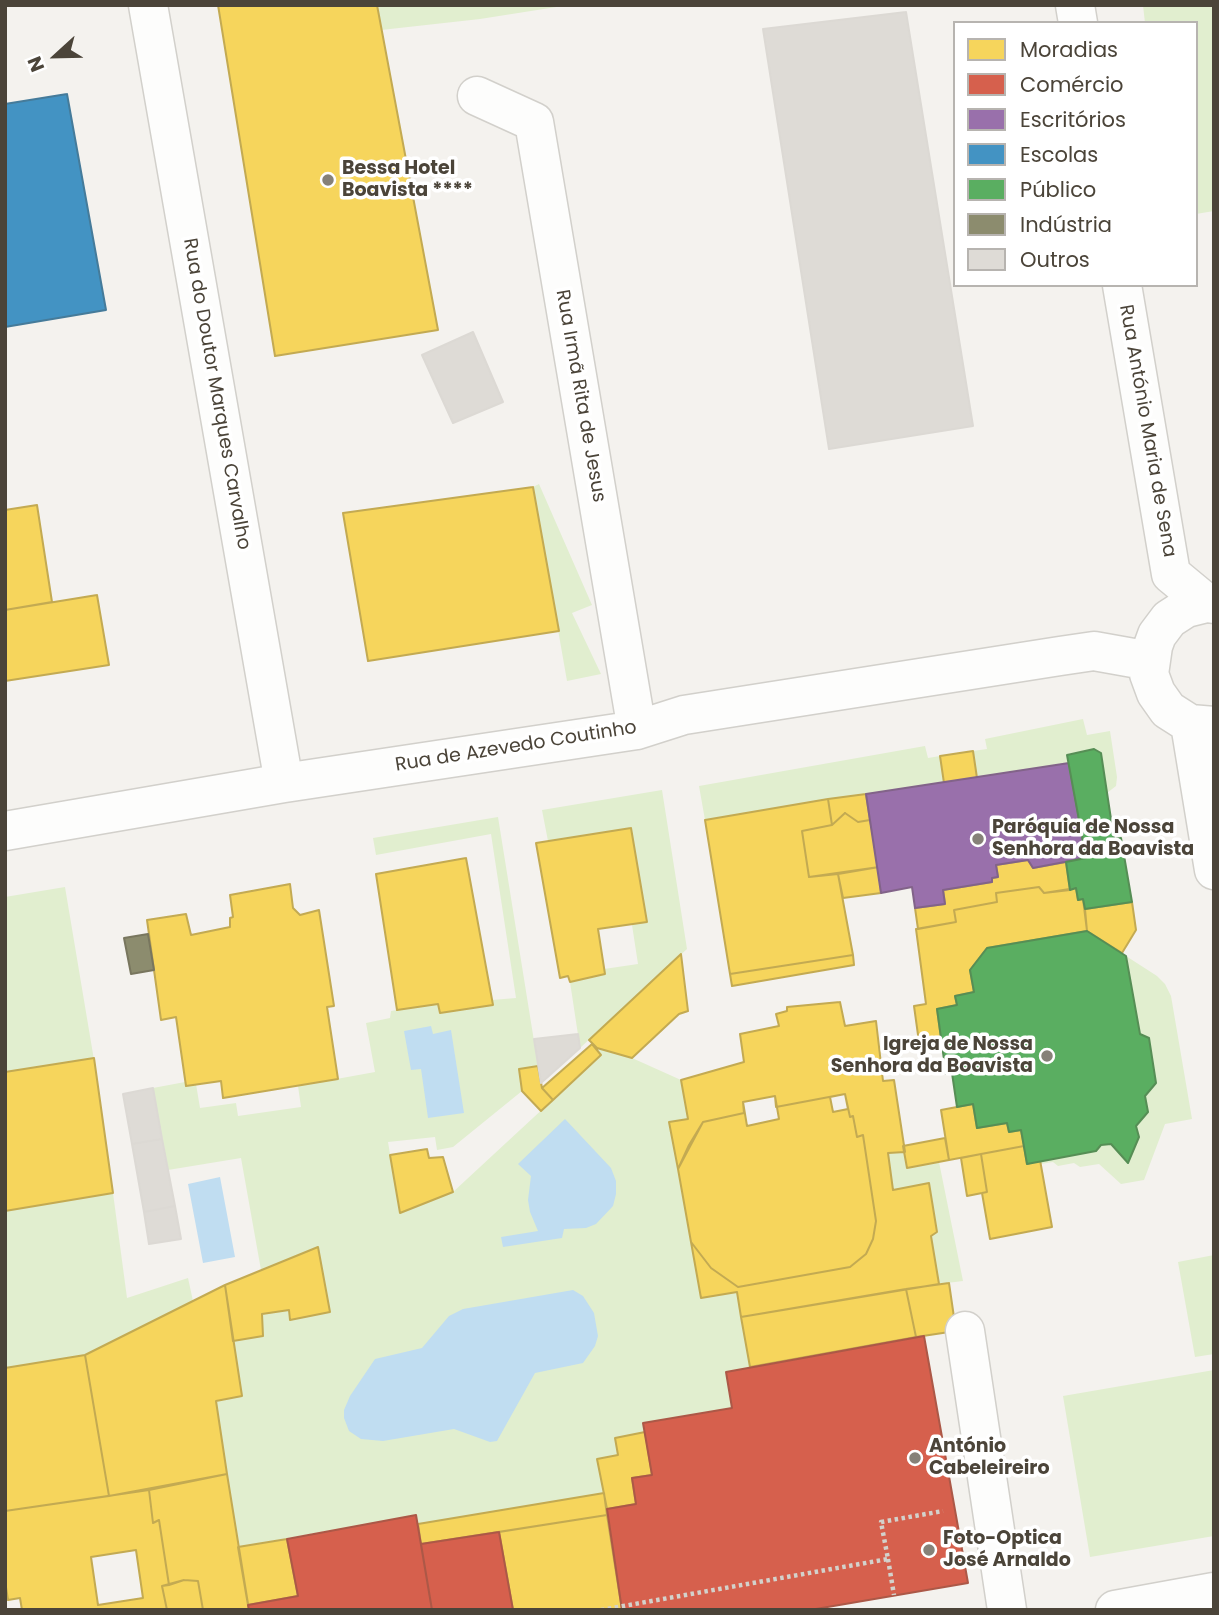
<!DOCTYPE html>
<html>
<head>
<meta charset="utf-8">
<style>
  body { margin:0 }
  #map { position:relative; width:1219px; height:1615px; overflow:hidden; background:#f4f2ee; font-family:Poppins,sans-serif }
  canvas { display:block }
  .frame { position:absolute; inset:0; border:7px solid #4b4439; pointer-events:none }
  .legend { position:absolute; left:953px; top:21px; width:245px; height:266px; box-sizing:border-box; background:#fff; border:2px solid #b7b4b0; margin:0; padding:9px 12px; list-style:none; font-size:21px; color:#4b4439 }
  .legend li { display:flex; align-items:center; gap:14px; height:35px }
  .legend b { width:35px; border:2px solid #b7b4b0 }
  .north { position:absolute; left:21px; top:21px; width:70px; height:70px; -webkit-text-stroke:5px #fff; paint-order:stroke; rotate:248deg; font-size:19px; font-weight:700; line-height:28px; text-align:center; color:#4b4439 }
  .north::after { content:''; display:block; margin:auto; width:24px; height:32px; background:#4b4439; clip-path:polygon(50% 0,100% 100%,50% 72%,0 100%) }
</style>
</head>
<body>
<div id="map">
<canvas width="1219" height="1615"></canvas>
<div class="frame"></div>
<ul class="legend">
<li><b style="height:19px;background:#f6d55c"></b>Moradias</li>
<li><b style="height:19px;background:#d6604d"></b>Comércio</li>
<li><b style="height:19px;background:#9970ab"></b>Escritórios</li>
<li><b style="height:19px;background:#4393c3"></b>Escolas</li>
<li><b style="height:19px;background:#5aae61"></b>Público</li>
<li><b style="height:19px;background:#8c8c6e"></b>Indústria</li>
<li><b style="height:19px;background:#dedbd6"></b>Outros</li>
</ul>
<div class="north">N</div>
</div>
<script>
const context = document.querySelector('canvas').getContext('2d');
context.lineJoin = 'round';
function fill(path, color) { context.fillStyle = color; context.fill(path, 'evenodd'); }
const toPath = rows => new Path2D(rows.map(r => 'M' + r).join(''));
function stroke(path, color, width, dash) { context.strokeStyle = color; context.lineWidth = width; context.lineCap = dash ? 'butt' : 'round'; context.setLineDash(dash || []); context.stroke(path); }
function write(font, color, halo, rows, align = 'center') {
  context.font = font + ' Poppins,sans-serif'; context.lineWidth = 7; context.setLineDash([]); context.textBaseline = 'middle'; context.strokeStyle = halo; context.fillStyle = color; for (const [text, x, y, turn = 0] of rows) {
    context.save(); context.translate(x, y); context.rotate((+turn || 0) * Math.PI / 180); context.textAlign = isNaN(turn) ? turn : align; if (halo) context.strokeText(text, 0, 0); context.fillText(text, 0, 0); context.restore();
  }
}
fill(toPath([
  [378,5,569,5,480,19,381,30],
  [1143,5,1214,5,1214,211,1196,214,1196,23,1145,23],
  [539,484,592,605,572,613,601,674,567,681,533,487],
  [1083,719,1087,735,1110,731,1117,777,1116,786,1107,793,1101,754,1094,749,1068,754,1069,763,977,778,973,751,987,749,985,739],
  [925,746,928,758,940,756,944,783,828,799,705,820,699,786],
  [662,790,687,949,580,1048,570,982,604,974,604,969,638,964,632,925,647,921,631,828,548,841,542,810],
  [498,817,538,1066,519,1069,522,1091,453,1147,437,1150,435,1137,388,1142,400,1213,453,1192,601,1055,597,1048,632,1058,681,1080,688,1119,669,1122,701,1298,737,1292,750,1367,726,1372,732,1408,644,1423,645,1432,615,1438,618,1455,597,1459,604,1493,418,1524,416,1515,238,1547,216,1401,242,1395,233,1341,263,1336,262,1314,289,1310,330,1311,318,1248,261,1270,241,1158,168,1170,153,1088,185,1082,186,1086,196,1084,200,1108,236,1103,238,1116,301,1107,298,1086,375,1072,366,1023,390,1018,391,1011,397,1010,438,1004,440,1013,493,1005,492,1000,516,998,491,834,376,855,373,838],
  [65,887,94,1060,5,1073,5,897],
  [1126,956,1157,976,1165,984,1171,996,1192,1119,1165,1124,1144,1180,1121,1184,1099,1164,1080,1167,1074,1163,1058,1166,1053,1162,1041,1164,1040,1160,1096,1151,1101,1145,1111,1144,1129,1162,1139,1137,1136,1126,1148,1112,1145,1096,1156,1083,1149,1038,1140,1034],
  [905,1152,908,1167,939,1162,963,1281,939,1284,931,1236,937,1232,929,1184,893,1190,888,1153],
  [113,1193,127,1298,188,1278,193,1301,85,1355,5,1368,5,1211],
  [1214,1255,1214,1354,1195,1357,1178,1262],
  [1214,1370,1214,1536,1090,1557,1063,1396]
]), '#e1eecf');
fill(toPath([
  [431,1026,433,1034,451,1030,464,1113,428,1118,421,1069,411,1070,404,1031],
  [565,1119,611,1168,616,1181,616,1194,613,1206,596,1224,586,1228,564,1229,562,1238,503,1247,501,1237,538,1231,530,1212,528,1200,531,1176,518,1164],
  [220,1177,235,1257,203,1263,188,1184],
  [573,1290,583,1296,594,1313,598,1336,595,1346,583,1363,535,1373,497,1441,490,1442,454,1429,383,1441,361,1439,349,1431,344,1418,344,1410,350,1396,375,1359,422,1348,449,1316,463,1309]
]), '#c0ddf1');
const homes = toPath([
  [218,5,377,5,438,330,275,356,218,5],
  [533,487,559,631,368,661,343,513,533,487],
  [37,505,52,602,5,610,5,510,37,505],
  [97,595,109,665,5,681,5,610,97,595],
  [973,751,977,778,944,783,940,756,973,751],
  [866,794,870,820,858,822,845,813,832,825,828,799,866,794],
  [828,799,832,825,802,831,809,877,838,874,853,955,730,974,705,820,828,799],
  [845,813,858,822,870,820,879,867,809,877,802,831,832,825,845,813],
  [631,828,647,922,598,929,605,974,570,982,568,976,560,978,536,843,631,828],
  [466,858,493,1005,440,1013,438,1004,397,1010,376,874,466,858],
  [1028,860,1033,868,1066,862,1070,890,1044,893,1039,887,996,893,997,902,954,910,956,922,918,929,915,908,945,904,943,890,992,882,992,878,998,877,996,865,1028,860],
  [879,867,881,893,843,898,838,874,879,867],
  [290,884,293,908,300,915,319,910,334,1006,327,1007,338,1079,223,1098,221,1081,186,1086,176,1017,161,1020,147,920,186,914,191,935,230,927,230,918,233,917,230,895,290,884],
  [1039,887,1044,893,1076,888,1078,900,1083,899,1087,931,987,948,970,970,974,992,955,996,957,1005,937,1009,941,1038,919,1042,914,1006,926,1004,916,929,956,922,954,910,997,902,996,893,1039,887],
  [1132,902,1136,930,1122,953,1087,931,1085,909,1132,902],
  [681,954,688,1011,679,1014,632,1058,597,1048,589,1040,681,954],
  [853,955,854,965,732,986,730,974,853,955],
  [840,1002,845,1026,876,1021,883,1081,894,1080,905,1152,888,1153,893,1190,929,1183,937,1232,931,1236,939,1284,741,1317,737,1292,701,1298,691,1242,711,1268,738,1287,850,1267,866,1254,873,1239,876,1221,863,1135,857,1137,853,1116,850,1117,845,1094,776,1107,775,1096,743,1102,744,1113,703,1122,678,1169,669,1122,688,1119,681,1080,744,1062,740,1034,779,1026,776,1014,787,1011,787,1007,840,1002],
  [592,1044,601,1055,553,1100,542,1088,592,1044],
  [94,1058,113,1193,5,1211,5,1072,94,1058],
  [538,1066,542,1088,553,1100,541,1111,522,1091,519,1069,538,1066],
  [845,1094,850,1117,853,1116,857,1137,863,1135,876,1221,873,1239,866,1254,850,1267,738,1287,711,1268,691,1242,678,1169,689,1145,703,1122,744,1113,743,1102,775,1096,776,1107,845,1094],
  [845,1094,848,1109,833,1112,830,1097,845,1094],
  [775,1096,779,1119,747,1126,743,1102,775,1096],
  [973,1104,977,1128,1007,1123,1009,1132,1021,1130,1024,1146,949,1160,941,1110,973,1104],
  [945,1138,949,1160,907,1168,903,1146,945,1138],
  [1024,1146,1027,1164,1040,1160,1052,1227,990,1239,982,1193,987,1192,981,1154,1024,1146],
  [427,1149,429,1158,443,1157,453,1192,400,1213,390,1155,427,1149],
  [981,1154,987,1192,967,1196,961,1158,981,1154],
  [318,1247,330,1312,290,1320,289,1310,262,1314,263,1336,233,1341,225,1285,318,1247],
  [949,1283,956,1331,916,1337,906,1289,949,1283],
  [225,1285,242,1396,216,1401,227,1474,109,1496,85,1355,225,1285],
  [906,1289,916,1337,750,1367,741,1317,906,1289],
  [85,1355,109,1496,5,1511,5,1368,85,1355],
  [645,1432,652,1475,632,1478,636,1504,607,1509,597,1459,618,1455,615,1438,645,1432],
  [227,1474,249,1610,203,1610,198,1581,184,1580,169,1585,159,1520,153,1523,149,1490,227,1474],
  [149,1490,153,1523,159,1520,169,1585,162,1586,167,1610,22,1610,20,1598,8,1600,5,1581,5,1511,149,1490],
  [604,1493,607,1515,421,1544,418,1524,604,1493],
  [607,1515,622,1610,513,1610,499,1532,607,1515],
  [287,1539,298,1596,248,1605,238,1547,287,1539],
  [136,1550,143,1598,98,1605,91,1557,136,1550],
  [184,1580,198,1581,203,1610,167,1610,162,1586,184,1580],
  [421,1597,423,1610,367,1610,367,1606,421,1597]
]);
fill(homes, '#f6d55c');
stroke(homes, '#c3aa52', 2);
const shops = toPath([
  [924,1336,968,1583,810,1610,622,1610,607,1509,636,1504,632,1478,652,1475,643,1423,732,1408,726,1372,924,1336],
  [416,1515,432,1610,249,1610,248,1605,298,1596,287,1539,416,1515],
  [499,1532,513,1610,432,1610,421,1544,499,1532]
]);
fill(shops, '#d6604d');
stroke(shops, '#ac5847', 2);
const offices = toPath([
  [1069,763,1086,858,1033,868,1028,860,996,865,998,877,992,878,992,882,943,890,945,904,915,908,912,887,881,893,866,794,1069,763]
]);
fill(offices, '#9970ab');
stroke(offices, '#826389', 2);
const schools = toPath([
  [67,94,106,310,5,327,5,104,67,94]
]);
fill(schools, '#4393c3');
stroke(schools, '#457b9a', 2);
const public = toPath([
  [1094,749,1101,753,1114,839,1121,838,1132,902,1085,909,1083,899,1078,900,1076,888,1070,890,1066,862,1086,858,1067,755,1094,749],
  [1087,931,1126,956,1140,1034,1149,1038,1156,1083,1145,1096,1148,1112,1136,1126,1139,1137,1128,1163,1111,1144,1101,1145,1096,1151,1027,1164,1021,1130,1009,1132,1007,1123,977,1128,973,1104,957,1107,952,1073,946,1074,937,1009,957,1005,955,996,974,992,970,970,987,948,1087,931]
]);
fill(public, '#5aae61');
stroke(public, '#568e55', 2);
const industry = toPath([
  [148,934,154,970,131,974,124,938,148,934]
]);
fill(industry, '#8c8c6e');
stroke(industry, '#78765e', 2);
const building = toPath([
  [906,12,973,426,829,449,763,29,906,12],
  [473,332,503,402,453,423,422,355,473,332],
  [578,1034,580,1048,541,1083,534,1039,578,1034],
  [153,1088,162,1139,132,1144,123,1094,153,1088],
  [162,1139,175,1206,144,1212,132,1144,162,1139],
  [175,1206,181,1239,149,1244,144,1212,175,1206]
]);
fill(building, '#dedbd6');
stroke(building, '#dcd9d4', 2);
const street = toPath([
  [148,5,284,783],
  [1075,5,1078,23],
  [477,96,534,122,637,730],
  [1122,285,1171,574,1206,603],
  [1214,604,1206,603,1186,608,1169,619,1157,635,1153,646,1149,674,1156,693,1168,710,1190,724,1214,726],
  [1190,724,1214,870],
  [5,831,284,783,637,730,684,715,1060,656,1094,651,1150,661],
  [965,1331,1007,1610],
  [1115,1610,1214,1592]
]);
stroke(street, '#d2d0cb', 41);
stroke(toPath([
  [888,1559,894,1595],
  [601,1610,888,1559,881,1522,943,1511]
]), '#d3d2cc', 4.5, [3.5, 3.5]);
stroke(street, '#fdfdfc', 38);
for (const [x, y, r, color] of [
  [328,180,7,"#868178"],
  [978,839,7,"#868178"],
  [1047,1056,7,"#868178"],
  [915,1458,7,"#868178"],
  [929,1550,7,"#868178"]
]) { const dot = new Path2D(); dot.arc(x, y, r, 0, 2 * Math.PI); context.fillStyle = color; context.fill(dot); stroke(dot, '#fff', 2.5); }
write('bold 19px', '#4b4439', '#fff', [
  ["Bessa Hotel",342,169],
  ["Boavista ****",342,191],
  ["Paróquia de Nossa",992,828],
  ["Senhora da Boavista",992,850],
  ["Igreja de Nossa",1033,1045,"right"],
  ["Senhora da Boavista",1033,1067,"right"],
  ["António",929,1447],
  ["Cabeleireiro",929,1469],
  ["Foto-Optica",943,1539],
  ["José Arnaldo",943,1561]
], 'left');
write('19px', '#4b4439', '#fff', [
  ["Rua do Doutor Marques Carvalho",216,394,80],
  ["Rua Irmã Rita de Jesus",580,396,80],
  ["Rua António Maria de Sena",1147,431,80],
  ["Rua de Azevedo Coutinho",516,747,-9]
]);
</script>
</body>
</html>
